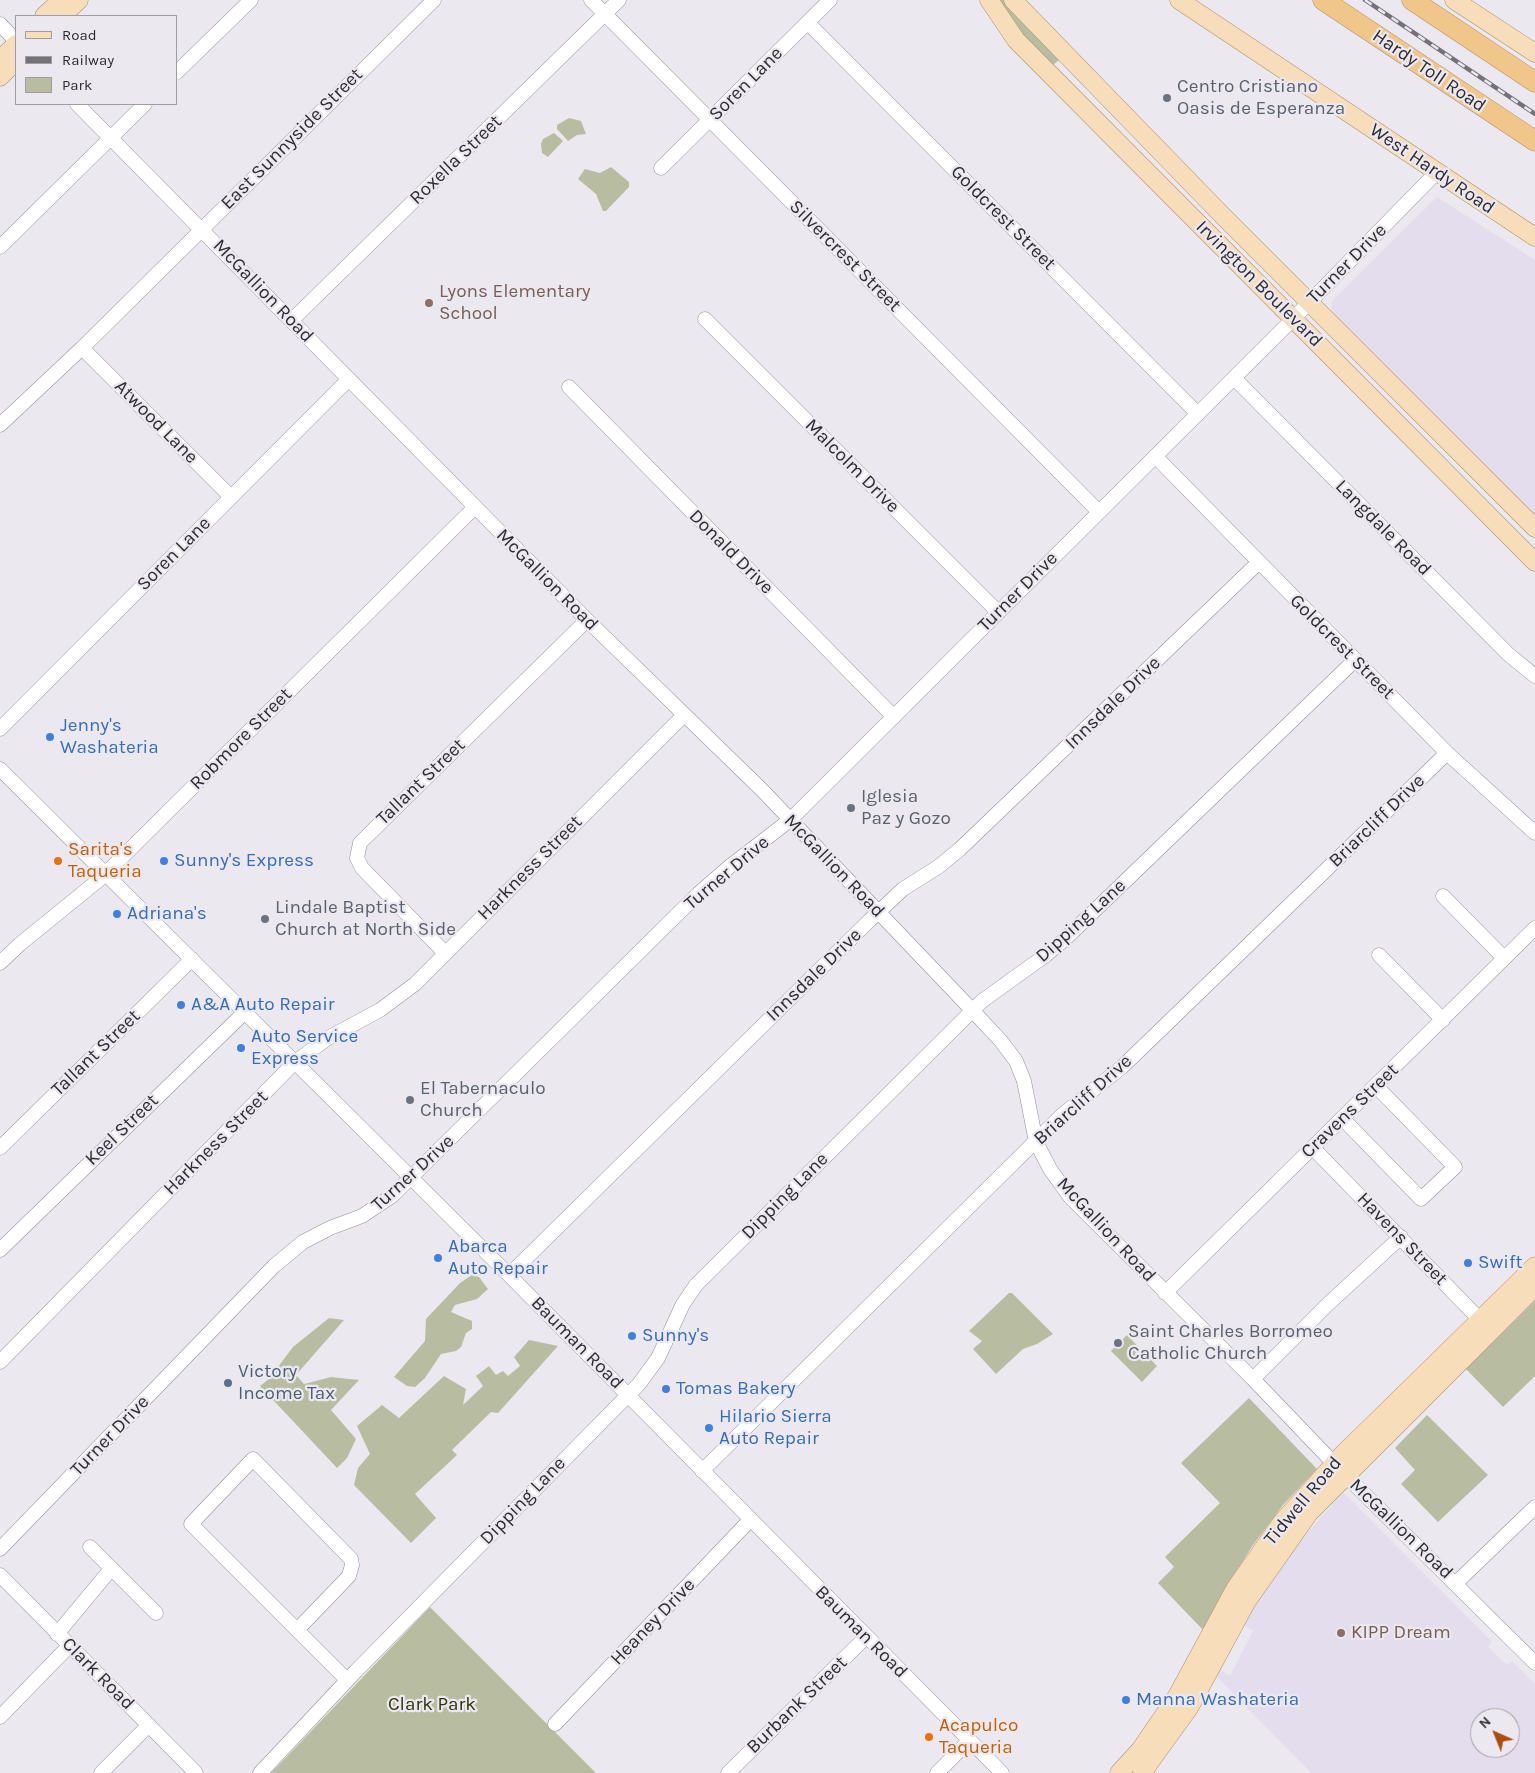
<!DOCTYPE html>
<html>
<head>
<meta charset="utf-8">
<style>
  body { margin:0 }
  #map { position:relative; width:1535px; height:1773px; overflow:hidden; background:#ebe8f0; font-family:Karla,sans-serif }
  canvas { display:block }
  .legend { position:absolute; left:15px; top:15px; width:162px; height:90px; box-sizing:border-box; background:#ebe8f0; border:1px solid #9f9da3; margin:0; padding:6px 9px; list-style:none; font-size:15px; color:#2e2c30 }
  .legend li { display:flex; align-items:center; gap:10px; height:25px }
  .legend b { width:25px; border:1px solid #9f9da3 }
  .north { position:absolute; left:1470px; top:1708px; width:50px; height:50px; box-sizing:border-box; background:#ebe8f0; border:1px solid #9f9da3; border-radius:50%; rotate:316deg; font-size:14px; font-weight:700; line-height:20px; text-align:center; color:#2e2c30 }
  .north::after { content:''; display:block; margin:auto; width:18px; height:22px; background:#ad4c0d; clip-path:polygon(50% 0,100% 100%,50% 72%,0 100%) }
</style>
</head>
<body>
<div id="map">
<canvas width="1535" height="1773"></canvas>
<ul class="legend">
<li><b style="height:6px;background:#f7ddb9"></b>Road</li>
<li><b style="height:6px;background:#747177"></b>Railway</li>
<li><b style="height:14px;background:#b8bda2"></b>Park</li>
</ul>
<div class="north">N</div>
</div>
<script>
const context = document.querySelector('canvas').getContext('2d');
context.lineJoin = 'round';
function fill(path, color) { context.fillStyle = color; context.fill(path, 'evenodd'); }
const toPath = rows => new Path2D(rows.map(r => 'M' + r).join(''));
function stroke(path, color, width, dash) { context.strokeStyle = color; context.lineWidth = width; context.lineCap = dash ? 'butt' : 'round'; context.setLineDash(dash || []); context.stroke(path); }
function write(font, color, halo, rows, align = 'center') {
  context.font = font + ' Karla,sans-serif'; context.lineWidth = 4.5; context.setLineDash([]); context.textBaseline = 'middle'; context.strokeStyle = halo; context.fillStyle = color; for (const [text, x, y, turn = 0] of rows) {
    context.save(); context.translate(x, y); context.rotate((+turn || 0) * Math.PI / 180); context.textAlign = isNaN(turn) ? turn : align; if (halo) context.strokeText(text, 0, 0); context.fillText(text, 0, 0); context.restore();
  }
}
fill(toPath([
  [1437,197,1535,260,1535,515,1331,311,1332,301],
  [1343,1492,1492,1642,1488,1647,1507,1665,1512,1661,1535,1684,1535,1773,1311,1773,1217,1677,1220,1670,1230,1676,1253,1631,1244,1625,1263,1593,1295,1547],
  [1480,1718,1510,1718,1510,1748,1480,1748]
]), '#e3dded');
fill(toPath([
  [997,0,1007,0,1059,60,1053,65,1022,36],
  [569,118,581,121,586,134,577,135,568,141,557,129,557,125],
  [554,133,563,141,548,157,542,153,541,144,543,139],
  [611,167,629,182,629,187,606,211,603,211,596,194,578,179,585,169,600,173],
  [472,1275,479,1277,488,1289,477,1299,455,1305,451,1312,472,1321,472,1329,466,1333,461,1347,456,1351,441,1354,425,1378,415,1387,407,1386,394,1377,425,1341,426,1319,460,1283],
  [1009,1293,1012,1293,1053,1334,1037,1344,1023,1349,996,1374,973,1349,982,1341,969,1331],
  [1535,1301,1535,1376,1503,1407,1466,1369],
  [329,1318,344,1320,296,1375,304,1384,331,1377,359,1380,331,1410,356,1439,347,1458,337,1468,260,1386,269,1379,293,1347],
  [1127,1335,1157,1366,1142,1382,1111,1351],
  [529,1340,558,1346,498,1413,491,1412,452,1450,457,1455,415,1494,436,1518,411,1543,354,1485,358,1468,370,1454,357,1426,382,1405,399,1418,444,1376,466,1389,463,1405,483,1386,476,1376,489,1366,496,1375,503,1371,508,1376,520,1366,514,1357],
  [1249,1398,1317,1469,1283,1505,1253,1545,1226,1587,1203,1630,1158,1583,1174,1567,1165,1557,1220,1503,1181,1463],
  [1427,1415,1488,1475,1438,1522,1401,1484,1415,1470,1395,1448],
  [430,1607,596,1773,271,1773]
]), '#b8bda2');
const minor = toPath([
  [591,0,1099,512],
  [808,23,1198,414],
  [0,24,16,41],
  [176,73,251,0],
  [77,104,587,620,762,790,972,1010,1001,1041,1016,1061,1024,1081,1036,1142,1050,1169,1070,1197,1253,1379,1345,1475,1535,1663],
  [661,168,830,0],
  [0,247,145,104],
  [705,319,998,612],
  [292,320,619,0],
  [82,348,231,497],
  [1234,378,1508,654,1535,676],
  [569,387,894,717],
  [0,425,82,348,434,0],
  [1155,456,1447,753,1535,833],
  [0,729,349,379],
  [0,769,509,1275,1002,1773],
  [1443,896,1504,958],
  [445,953,362,868,357,858,360,843,587,620],
  [1379,955,1443,1020],
  [0,963,20,944,100,879,475,507],
  [1342,1118,1421,1199,1455,1167,1376,1086],
  [0,1148,192,959],
  [1313,1148,1487,1327],
  [0,1250,245,1012],
  [509,1275,870,920,903,889,938,867,960,849,1258,563],
  [1165,1293,1535,928],
  [0,1362,295,1062,328,1038,380,1010,415,984,684,715],
  [1253,1379,1328,1304,1401,1237],
  [702,1471,1062,1115,1122,1067,1447,753],
  [90,1547,156,1613],
  [0,1549,274,1266,303,1242,330,1228,362,1216,392,1196,698,894,729,867,790,820,1293,319,1437,172],
  [0,1575,196,1773],
  [1456,1583,1535,1507],
  [297,1630,349,1576,352,1565,351,1559,253,1459,191,1524,347,1680],
  [57,1634,111,1569],
  [0,1717,69,1646],
  [555,1724,750,1520],
  [101,1773,149,1725],
  [260,1773,356,1671,639,1384,658,1358,683,1304,696,1285,982,1001,1046,955,1065,939,1355,660],
  [728,1773,866,1637],
  [937,1773,969,1741]
]);
const major = toPath([
  [989,0,1016,40,1535,562],
  [1013,0,1221,214,1535,528],
  [1179,0,1535,237],
  [1454,0,1535,53],
  [44,16,61,0],
  [62,16,79,0],
  [0,60,16,44],
  [0,77,16,61],
  [1119,1773,1140,1750,1177,1696,1235,1589,1282,1522,1342,1455,1535,1266],
  [1142,1773,1189,1708,1247,1601,1309,1513,1535,1287]
]);
const highway = toPath([
  [1323,0,1535,141],
  [1412,0,1535,82]
]);
stroke(minor, '#928f97', 15);
stroke(major, '#ad906b', 19);
stroke(highway, '#ad906b', 21);
stroke(minor, '#fff', 14);
stroke(major, '#f7ddb9', 18);
stroke(highway, '#f1c68b', 20);
const rail = toPath([
  [1365,0,1535,114]
]);
stroke(rail, '#747177', 4.5);
stroke(rail, '#ebe8f0', 2.5, [8]);
for (const [x, y, r, color] of [
  [1167,98,5,"#6b7280"],
  [429,303,5,"#8d6e63"],
  [50,737,5,"#3f7fe0"],
  [851,808,5,"#6b7280"],
  [58,861,5,"#e8710a"],
  [164,861,5,"#3f7fe0"],
  [117,914,5,"#3f7fe0"],
  [265,919,5,"#6b7280"],
  [181,1005,5,"#3f7fe0"],
  [241,1048,5,"#3f7fe0"],
  [410,1100,5,"#6b7280"],
  [438,1258,5,"#3f7fe0"],
  [1468,1263,5,"#3f7fe0"],
  [632,1336,5,"#3f7fe0"],
  [1118,1343,5,"#6b7280"],
  [228,1383,5,"#5c6f8a"],
  [666,1389,5,"#3f7fe0"],
  [709,1428,5,"#3f7fe0"],
  [1341,1633,5,"#8d6e63"],
  [1126,1700,5,"#3f7fe0"],
  [929,1737,5,"#e8710a"]
]) { const dot = new Path2D(); dot.arc(x, y, r, 0, 2 * Math.PI); context.fillStyle = color; context.fill(dot); stroke(dot, '#ebe8f0', 2); }
write('19px', '#2e2c30', '#ebe8f0', [
  ["Hardy Toll Road",1429,71,34],
  ["Soren Lane",746,84,-45],
  ["East Sunnyside Street",292,139,-45],
  ["Roxella Street",456,160,-44],
  ["West Hardy Road",1432,169,34],
  ["Goldcrest Street",1003,218,45],
  ["Silvercrest Street",845,256,45],
  ["Turner Drive",1347,264,-45],
  ["Irvington Boulevard",1259,284,45],
  ["McGallion Road",263,291,46],
  ["Atwood Lane",156,422,45],
  ["Malcolm Drive",852,466,45],
  ["Langdale Road",1383,528,45],
  ["Donald Drive",731,552,45],
  ["Soren Lane",174,554,-45],
  ["McGallion Road",547,580,45],
  ["Turner Drive",1018,592,-45],
  ["Goldcrest Street",1342,647,45],
  ["Innsdale Drive",1113,703,-44],
  ["Robmore Street",241,739,-45],
  ["Tallant Street",421,782,-44],
  ["Briarcliff Drive",1377,821,-44],
  ["McGallion Road",834,866,46],
  ["Harkness Street",530,868,-45],
  ["Turner Drive",727,873,-40],
  ["Dipping Lane",1081,921,-42],
  ["Innsdale Drive",814,975,-44],
  ["Tallant Street",96,1053,-44],
  ["Briarcliff Drive",1083,1100,-42],
  ["Cravens Street",1350,1111,-44],
  ["Keel Street",122,1130,-44],
  ["Harkness Street",216,1143,-45],
  ["Turner Drive",413,1173,-42],
  ["Dipping Lane",785,1196,-45],
  ["McGallion Road",1106,1230,47],
  ["Havens Street",1402,1239,46],
  ["Bauman Road",577,1343,45],
  ["Turner Drive",110,1436,-46],
  ["Dipping Lane",523,1501,-46],
  ["Tidwell Road",1303,1501,-50],
  ["McGallion Road",1401,1529,44],
  ["Heaney Drive",653,1622,-46],
  ["Bauman Road",861,1632,45],
  ["Clark Road",98,1674,45],
  ["Burbank Street",797,1705,-44]
]);
write('19px', '#5b616d', '#ebe8f0', [
  ["Centro Cristiano",1177,87],
  ["Oasis de Esperanza",1177,109],
  ["Iglesia",861,797],
  ["Paz y Gozo",861,819],
  ["Lindale Baptist",275,908],
  ["Church at North Side",275,930],
  ["El Tabernaculo",420,1089],
  ["Church",420,1111],
  ["Saint Charles Borromeo",1128,1332],
  ["Catholic Church",1128,1354]
], 'left');
write('19px', '#785e54', '#ebe8f0', [
  ["Lyons Elementary",439,292],
  ["School",439,314],
  ["KIPP Dream",1351,1633]
], 'left');
write('19px', '#366cbe', '#ebe8f0', [
  ["Jenny's",60,726],
  ["Washateria",60,748],
  ["Sunny's Express",174,861],
  ["Adriana's",127,914],
  ["A&A Auto Repair",191,1005],
  ["Auto Service",251,1037],
  ["Express",251,1059],
  ["Abarca",448,1247],
  ["Auto Repair",448,1269],
  ["Swift",1478,1263],
  ["Sunny's",642,1336],
  ["Tomas Bakery",676,1389],
  ["Hilario Sierra",719,1417],
  ["Auto Repair",719,1439],
  ["Manna Washateria",1136,1700]
], 'left');
write('19px', '#c56008', '#ebe8f0', [
  ["Sarita's",68,850],
  ["Taqueria",68,872],
  ["Acapulco",939,1726],
  ["Taqueria",939,1748]
], 'left');
write('19px', '#4e5e75', '#ebe8f0', [
  ["Victory",238,1372],
  ["Income Tax",238,1394]
], 'left');
write('19px', '#2f3407', '#ebe8f0', [
  ["Clark Park",432,1705]
]);
</script>
</body>
</html>
